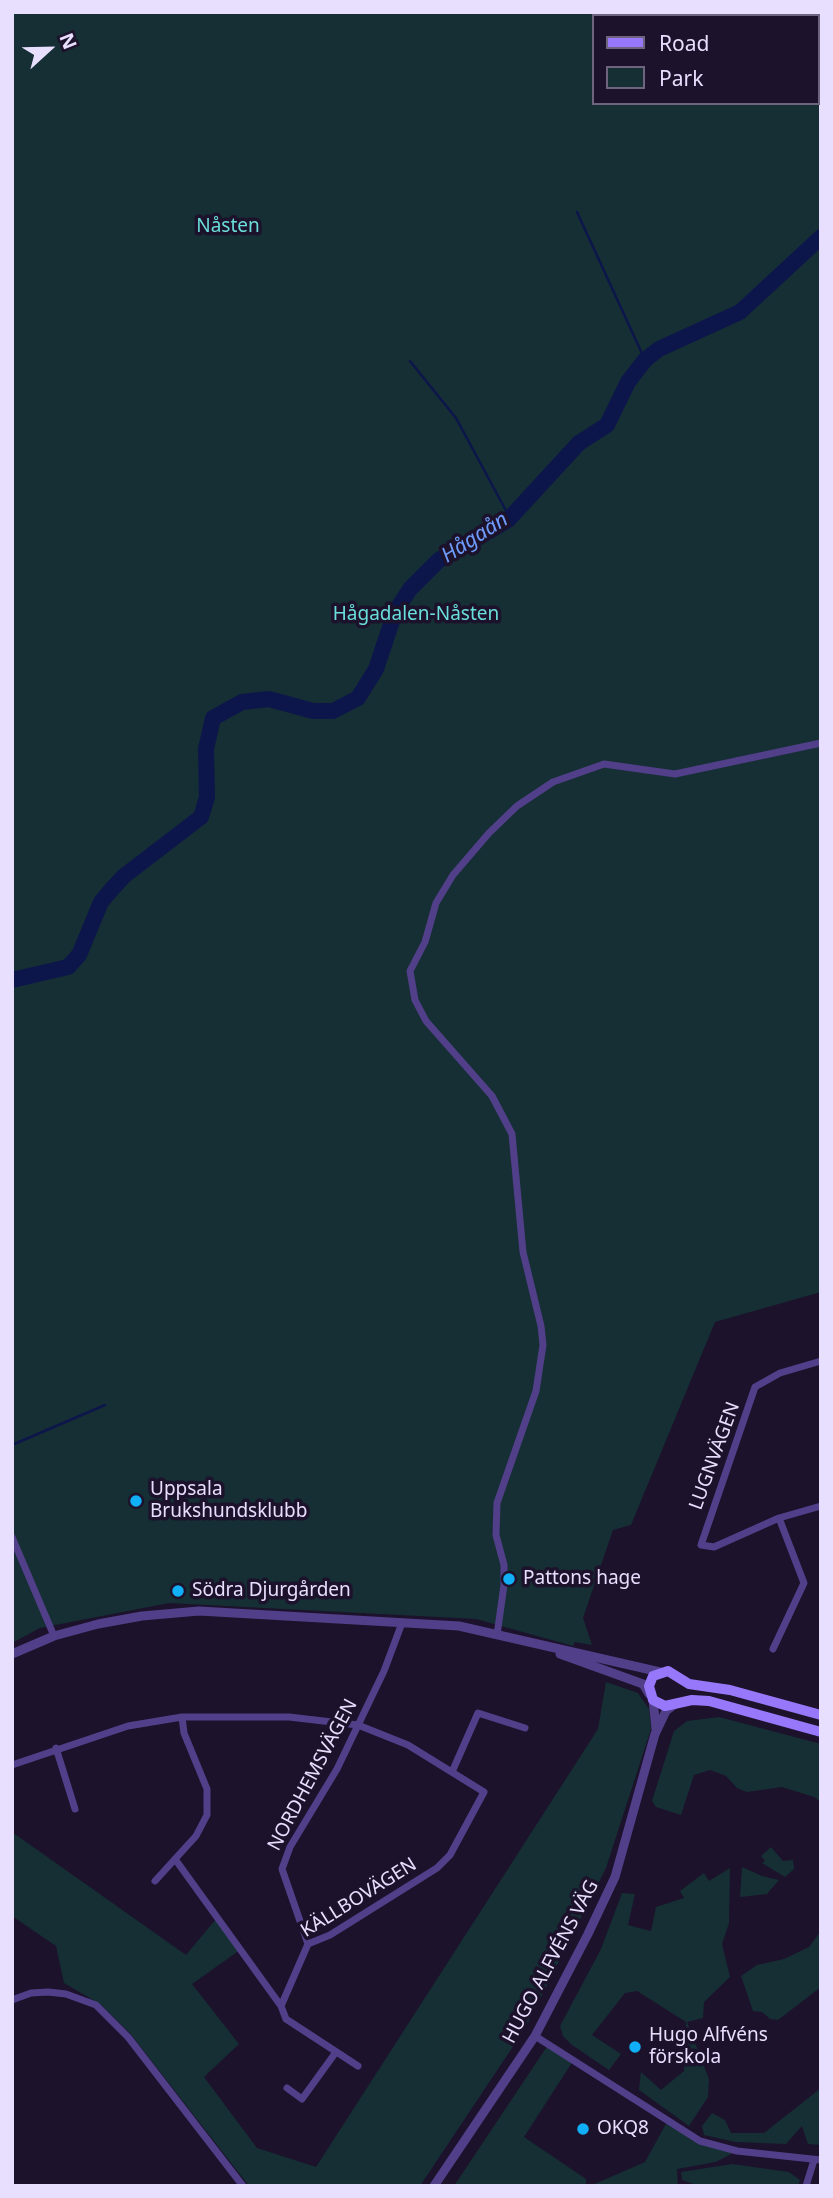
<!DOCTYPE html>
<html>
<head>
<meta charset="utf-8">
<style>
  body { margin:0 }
  #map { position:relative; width:833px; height:2198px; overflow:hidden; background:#1c122b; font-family:"Noto Sans",sans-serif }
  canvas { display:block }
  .frame { position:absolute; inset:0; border:14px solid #e8defe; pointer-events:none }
  .legend { position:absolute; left:592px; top:14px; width:228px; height:91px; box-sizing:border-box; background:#1c122b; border:2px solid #6e647f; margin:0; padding:9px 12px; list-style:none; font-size:21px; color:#e8defe }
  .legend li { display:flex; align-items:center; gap:14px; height:35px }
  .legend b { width:35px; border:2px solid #6e647f }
  .north { position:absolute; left:14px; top:14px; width:70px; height:70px; -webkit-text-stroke:5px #1c122b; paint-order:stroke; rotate:68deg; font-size:19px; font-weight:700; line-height:28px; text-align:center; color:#e8defe }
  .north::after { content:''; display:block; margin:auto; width:24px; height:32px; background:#e8defe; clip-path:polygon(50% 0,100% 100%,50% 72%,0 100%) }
</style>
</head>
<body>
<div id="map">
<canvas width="833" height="2198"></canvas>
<div class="frame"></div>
<ul class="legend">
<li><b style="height:9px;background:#9778fb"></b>Road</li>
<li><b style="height:19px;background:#152f35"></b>Park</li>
</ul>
<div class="north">N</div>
</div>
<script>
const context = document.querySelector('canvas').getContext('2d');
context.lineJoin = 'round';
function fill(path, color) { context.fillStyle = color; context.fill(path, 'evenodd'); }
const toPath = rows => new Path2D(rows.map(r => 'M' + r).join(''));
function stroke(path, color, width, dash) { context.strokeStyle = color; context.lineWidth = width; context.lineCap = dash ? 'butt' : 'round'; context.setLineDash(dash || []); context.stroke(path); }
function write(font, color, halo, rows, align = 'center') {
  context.font = font + ' "Noto Sans",sans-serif'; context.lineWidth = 7; context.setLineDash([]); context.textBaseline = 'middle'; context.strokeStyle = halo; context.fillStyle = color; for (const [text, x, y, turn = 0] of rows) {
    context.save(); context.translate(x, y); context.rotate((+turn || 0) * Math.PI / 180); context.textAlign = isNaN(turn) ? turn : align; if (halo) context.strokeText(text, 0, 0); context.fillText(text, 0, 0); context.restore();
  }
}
fill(toPath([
  [12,12,821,12,821,1292,715,1322,631,1525,613,1530,583,1618,592,1645,575,1642,573,1646,476,1619,169,1603,40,1628,12,1643],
  [593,16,817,16,817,103,593,103],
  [606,1682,638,1693,649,1709,651,1729,606,1868,526,2027,420,2186,249,2186,129,2032,100,2004,64,1983,56,1946,12,1916,12,1832,186,1955,216,1919,240,1950,192,1984,239,2044,204,2077,257,2148,316,2167,598,1729],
  [719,1717,821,1744,821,1802,814,1797,782,1787,747,1792,737,1788,726,1776,710,1770,694,1775,681,1815,656,1807,652,1801,674,1731,687,1721],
  [771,1847,783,1861,793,1860,794,1869,785,1877,762,1863,765,1861,761,1856],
  [742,1867,762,1876,779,1880,767,1894,740,1897],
  [730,1868,729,1923,722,1944,730,1977,704,2002,703,2018,687,2022,709,2079,708,2097,689,2126,639,2090,641,2072,661,2090,684,2071,686,2022,637,1991,625,1993,592,2035,621,2054,609,2070,572,2045,563,2036,560,2026,601,1949,622,1893,635,1894,628,1925,651,1931,656,1907,684,1898,680,1891,704,1873,709,1881],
  [821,1931,821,1987,778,2020,770,2019,762,2012,753,2011,741,1976,757,1965,784,1959,809,1947],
  [548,2045,573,2061,524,2137,586,2179,586,2186,454,2186],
  [821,2088,821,2145,808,2144,802,2126,786,2144,735,2142,704,2135,702,2126,712,2113,725,2120,731,2133,764,2133],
  [667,2122,681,2131,737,2151,716,2162,677,2169,678,2186,590,2186,645,2162],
  [732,2164,789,2172,800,2180,798,2186,699,2186,682,2180,681,2172]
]), '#152f35');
stroke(toPath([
  [577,212,645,360],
  [410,361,456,418,510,518],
  [12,1445,105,1405]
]), '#0d164a', 2.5);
stroke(toPath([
  [12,980,68,967,79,955,101,902,112,889,124,876,201,817,207,797,206,749,213,718,242,702,269,699,313,711,333,711,358,698,376,669,395,612,410,589,439,560,508,520,579,443,607,425,628,382,645,360,659,349,740,312,821,237]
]), '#0d164a', 16);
stroke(toPath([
  [821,1361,780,1373,755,1387,701,1545,714,1547,779,1518,821,1506],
  [12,1537,54,1636],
  [497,1635,504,1585,504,1565,496,1535,497,1503,536,1391,543,1345,541,1326,523,1252,512,1134,492,1096,426,1021,415,1000,410,971,425,942,436,903,453,875,489,833,517,806,553,782,604,764,675,774,821,743],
  [773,1649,804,1583,779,1518],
  [56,1748,75,1809],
  [12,1765,128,1726,182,1717,289,1717,358,1725,408,1745,484,1792,450,1855,437,1868,330,1935,308,1944,281,2006,175,1859],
  [452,1772,478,1713,525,1728],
  [155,1881,196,1836,207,1815,207,1789,184,1733,182,1717],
  [308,1944,282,1869,290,1847,337,1769,384,1671,402,1623],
  [12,2000,31,1993,48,1992,66,1994,96,2005,128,2037,243,2186],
  [281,2006,286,2019,358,2066],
  [535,2036,700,2141,737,2151,821,2160],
  [287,2088,302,2099,336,2052],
  [806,2186,814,2160]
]), '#523f89', 7);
stroke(toPath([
  [12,1654,54,1636,98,1624,142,1616,199,1611,459,1626,660,1672],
  [560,1654,643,1684,649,1694],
  [653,1700,656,1729],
  [434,2186,535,2036,588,1934,615,1877,655,1734,666,1711,674,1705]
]), '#523f89', 9);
stroke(toPath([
  [821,1715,730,1690,689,1684,668,1671,653,1676,649,1686,653,1700,665,1706,692,1700,709,1701,821,1732]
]), '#9778fb', 10);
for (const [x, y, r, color] of [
  [136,1501,7,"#10aff8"],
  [509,1579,7,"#10aff8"],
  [178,1591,7,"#10aff8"],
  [635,2047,7,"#10aff8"],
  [583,2129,7,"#10aff8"]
]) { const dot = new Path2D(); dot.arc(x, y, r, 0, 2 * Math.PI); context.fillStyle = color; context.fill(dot); stroke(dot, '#1c122b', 2.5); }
write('19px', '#6adeda', '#1c122b', [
  ["Nåsten",228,227],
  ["Hågadalen-Nåsten",416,615]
]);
write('19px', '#e8defe', '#1c122b', [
  ["LUGNVÄGEN",715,1456,-70],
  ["NORDHEMSVÄGEN",313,1775,-62],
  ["KÄLLBOVÄGEN",359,1898,-32],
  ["HUGO ALFVÉNS VÄG",551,1962,-62]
]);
write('19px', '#e8defe', '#1c122b', [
  ["Uppsala",150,1490],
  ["Brukshundsklubb",150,1512],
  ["Pattons hage",523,1579],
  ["Södra Djurgården",192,1591],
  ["Hugo Alfvéns",649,2036],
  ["förskola",649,2058],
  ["OKQ8",597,2129]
], 'left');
write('italic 21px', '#6f9cfb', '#1c122b', [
  ["Hågaån",475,538,-33]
]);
</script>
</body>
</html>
